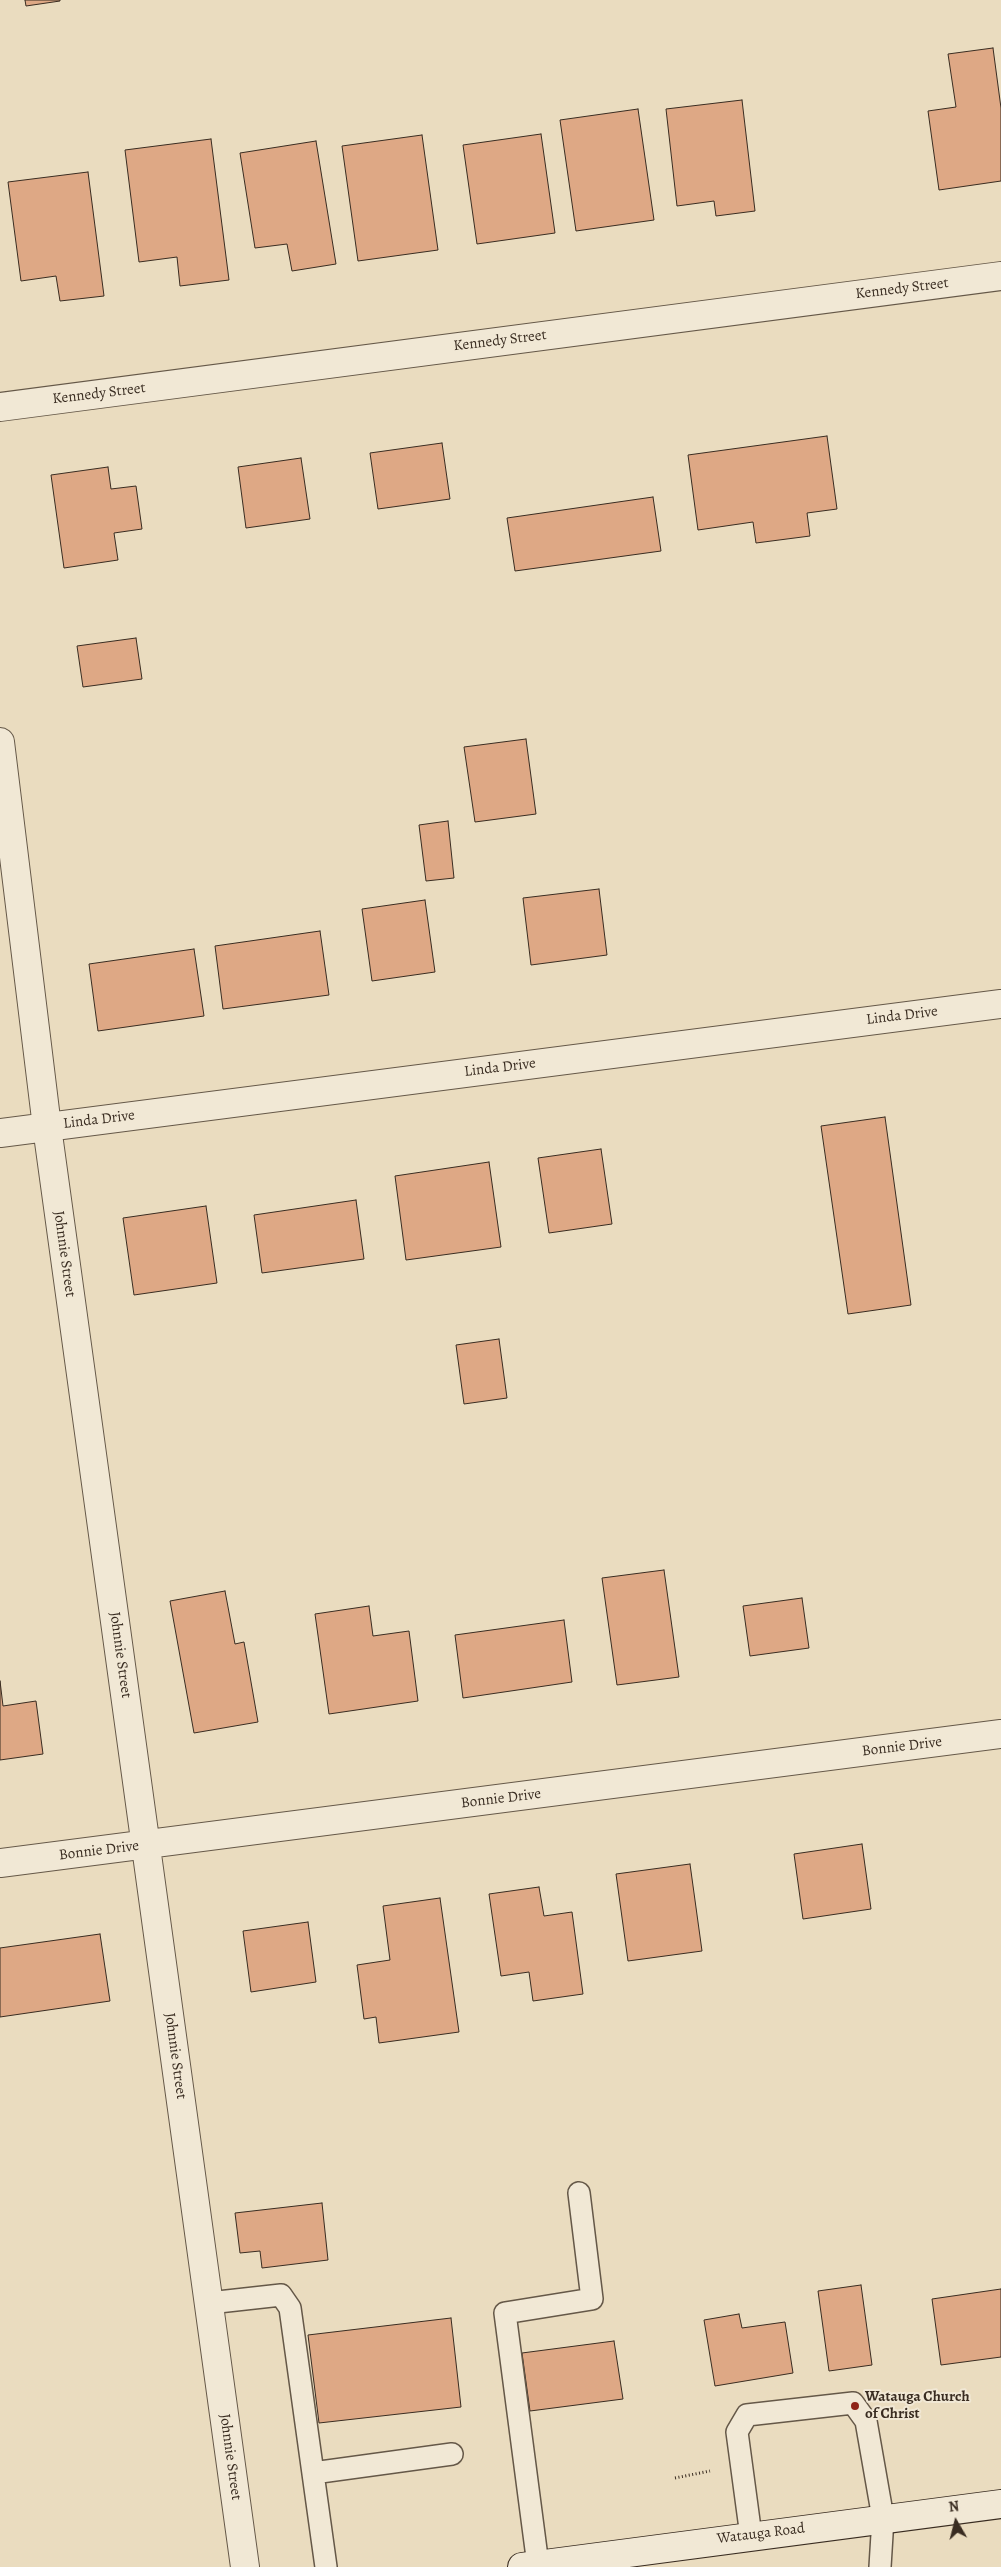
<!DOCTYPE html>
<html>
<head>
<meta charset="utf-8">
<style>
  body { margin:0 }
  #map { position:relative; width:1001px; height:2567px; overflow:hidden; background:#eadcbf; font-family:Alegreya,serif }
  canvas { display:block }
  .north { position:absolute; left:931px; top:2497px; width:50px; height:50px; -webkit-text-stroke:4px #f1e8d5; paint-order:stroke; rotate:352deg; font-size:14px; font-weight:700; line-height:20px; text-align:center; color:#392c21 }
  .north::after { content:''; display:block; margin:auto; width:18px; height:22px; background:#392c21; clip-path:polygon(50% 0,100% 100%,50% 72%,0 100%) }
</style>
</head>
<body>
<div id="map">
<canvas width="1001" height="2567"></canvas>
<div class="north">N</div>
</div>
<script>
const context = document.querySelector('canvas').getContext('2d');
context.lineJoin = 'round';
function fill(path, color) { context.fillStyle = color; context.fill(path, 'evenodd'); }
const toPath = rows => new Path2D(rows.map(r => 'M' + r).join(''));
function stroke(path, color, width, dash) { context.strokeStyle = color; context.lineWidth = width; context.lineCap = dash ? 'butt' : 'round'; context.setLineDash(dash || []); context.stroke(path); }
function write(font, color, halo, rows, align = 'center') {
  context.font = font + ' Alegreya,serif'; context.lineWidth = 4; context.setLineDash([]); context.textBaseline = 'middle'; context.strokeStyle = halo; context.fillStyle = color; for (const [text, x, y, turn = 0] of rows) {
    context.save(); context.translate(x, y); context.rotate((+turn || 0) * Math.PI / 180); context.textAlign = isNaN(turn) ? turn : align; if (halo) context.strokeText(text, 0, 0); context.fillText(text, 0, 0); context.restore();
  }
}
const building = toPath([
  [25,0,60,0,60,1,26,6,25,0],
  [993,48,1001,108,1001,181,939,190,928,111,956,107,948,54,993,48],
  [742,100,755,211,716,216,714,201,677,206,666,109,742,100],
  [638,109,654,220,576,231,560,120,638,109],
  [541,134,555,233,477,244,463,145,541,134],
  [422,135,438,250,358,261,342,146,422,135],
  [211,139,229,280,180,286,177,257,139,262,125,150,211,139],
  [316,141,336,264,292,271,287,244,255,248,240,153,316,141],
  [88,172,104,296,60,301,56,276,21,281,8,182,88,172],
  [827,436,837,509,807,513,810,536,756,543,753,522,698,530,688,455,827,436],
  [442,443,450,499,378,509,370,453,442,443],
  [301,458,310,519,246,528,238,467,301,458],
  [108,467,111,489,136,486,142,529,114,533,118,560,64,568,51,475,108,467],
  [653,497,661,551,515,571,507,518,653,497],
  [136,638,142,679,83,687,77,646,136,638],
  [526,739,536,814,475,822,464,747,526,739],
  [448,821,454,878,426,881,419,825,448,821],
  [599,889,607,955,531,965,523,898,599,889],
  [425,900,435,972,372,981,362,909,425,900],
  [320,931,329,995,223,1009,215,946,320,931],
  [194,949,204,1016,98,1031,89,964,194,949],
  [885,1117,911,1305,848,1314,821,1126,885,1117],
  [601,1149,612,1224,549,1233,538,1158,601,1149],
  [489,1162,501,1247,406,1260,395,1176,489,1162],
  [356,1200,364,1259,262,1273,254,1215,356,1200],
  [206,1206,217,1283,134,1295,123,1218,206,1206],
  [499,1339,507,1398,464,1404,456,1345,499,1339],
  [664,1570,679,1677,617,1685,602,1578,664,1570],
  [225,1591,235,1644,244,1642,258,1722,194,1733,170,1601,225,1591],
  [802,1598,809,1648,750,1656,743,1606,802,1598],
  [369,1606,373,1636,409,1631,418,1701,329,1714,315,1614,369,1606],
  [564,1620,572,1682,463,1698,455,1635,564,1620],
  [0,1681,3,1706,36,1701,43,1754,0,1760,0,1681],
  [862,1844,871,1909,803,1919,794,1854,862,1844],
  [690,1864,702,1951,628,1961,616,1874,690,1864],
  [539,1887,544,1916,572,1912,583,1994,533,2001,529,1972,501,1976,489,1894,539,1887],
  [440,1898,459,2032,379,2043,376,2017,364,2019,357,1965,390,1960,383,1906,440,1898],
  [308,1922,316,1982,251,1992,243,1931,308,1922],
  [100,1934,110,2001,0,2017,0,1948,100,1934],
  [322,2203,328,2260,262,2268,260,2251,240,2253,235,2213,322,2203],
  [861,2285,872,2365,829,2371,818,2291,861,2285],
  [1001,2289,1001,2357,941,2365,932,2299,1001,2289],
  [739,2314,742,2328,785,2322,793,2373,715,2386,704,2320,739,2314],
  [451,2318,461,2407,319,2423,308,2335,451,2318],
  [614,2341,623,2399,530,2411,522,2353,614,2341]
]);
fill(building, '#dea885');
stroke(building, '#392c21', 1);
const service = toPath([
  [209,2303,281,2295,290,2308,326,2567],
  [313,2473,452,2454],
  [751,2536,737,2432,747,2415,853,2403,866,2421,883,2518,880,2567],
  [538,2565,505,2313,592,2299,579,2193]
]);
const minor = toPath([
  [0,407,1001,276],
  [0,742,47,1127,245,2567],
  [0,1133,1001,1004],
  [0,1863,1001,1734]
]);
const secondary = toPath([
  [522,2567,1001,2504]
]);
stroke(service, '#655848', 24);
stroke(minor, '#655848', 30);
stroke(secondary, '#392c21', 30);
stroke(toPath([
  [675,2478,710,2471]
]), '#392c21', 3, [1, 2.5]);
stroke(service, '#f1e8d5', 21);
stroke(minor, '#f1e8d5', 28);
stroke(secondary, '#f1e8d5', 28);
for (const [x, y, r, color] of [
  [855,2406,5,"#8f2418"]
]) { const dot = new Path2D(); dot.arc(x, y, r, 0, 2 * Math.PI); context.fillStyle = color; context.fill(dot); stroke(dot, '#f1e8d5', 2); }
write('15px', '#392c21', '#f1e8d5', [
  ["Kennedy Street",902,289,-7],
  ["Kennedy Street",500,341,-7],
  ["Kennedy Street",99,394,-7],
  ["Linda Drive",902,1016,-7],
  ["Linda Drive",500,1068,-7],
  ["Linda Drive",99,1120,-7],
  ["Johnnie Street",64,1254,82],
  ["Johnnie Street",120,1655,82],
  ["Bonnie Drive",902,1747,-7],
  ["Bonnie Drive",501,1799,-7],
  ["Bonnie Drive",99,1851,-7],
  ["Johnnie Street",175,2056,82],
  ["Johnnie Street",230,2457,82],
  ["Watauga Road",761,2534,-7]
]);
write('bold 15px', '#392c21', '#f1e8d5', [
  ["Watauga Church",865,2397],
  ["of Christ",865,2414]
], 'left');
</script>
</body>
</html>
